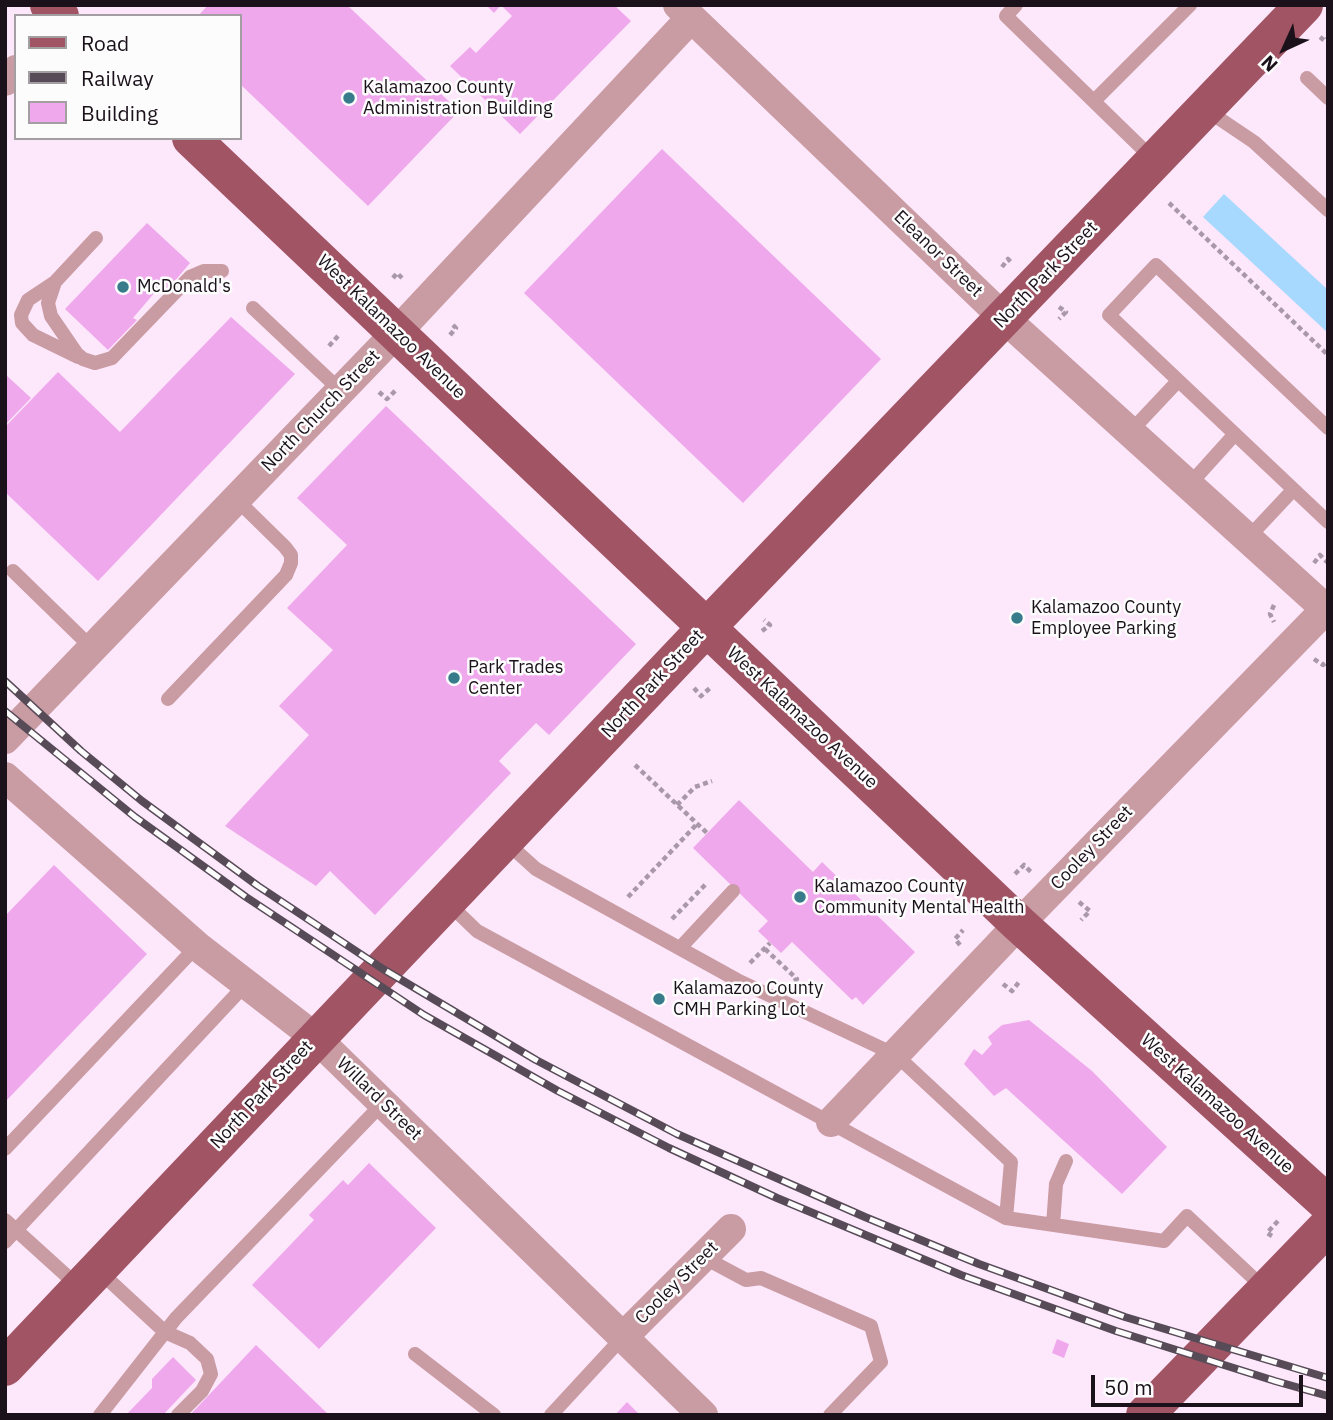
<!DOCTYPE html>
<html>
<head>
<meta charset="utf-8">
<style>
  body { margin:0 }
  #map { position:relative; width:1333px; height:1420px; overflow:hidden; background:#fde7fb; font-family:"IBM Plex Sans",sans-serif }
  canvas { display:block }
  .frame { position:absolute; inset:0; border:7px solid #1a111a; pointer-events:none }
  .legend { position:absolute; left:14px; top:14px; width:228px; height:126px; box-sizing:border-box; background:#fcfcfc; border:2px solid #a29ea2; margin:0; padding:9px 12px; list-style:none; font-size:21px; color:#1a111a }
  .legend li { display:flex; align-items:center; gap:14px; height:35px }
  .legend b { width:35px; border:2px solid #a29ea2 }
  .north { position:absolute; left:1249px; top:14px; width:70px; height:70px; -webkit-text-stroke:5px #fcfcfc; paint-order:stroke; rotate:225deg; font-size:19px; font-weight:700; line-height:28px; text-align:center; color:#1a111a }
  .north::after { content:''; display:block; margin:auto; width:24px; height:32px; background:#1a111a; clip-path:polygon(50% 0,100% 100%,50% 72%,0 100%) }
  .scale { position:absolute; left:1091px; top:1375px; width:212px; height:32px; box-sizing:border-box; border:4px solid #1a111a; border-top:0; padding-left:9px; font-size:21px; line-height:24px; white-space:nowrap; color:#1a111a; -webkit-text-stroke:5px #fcfcfc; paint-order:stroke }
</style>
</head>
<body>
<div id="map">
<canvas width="1333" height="1420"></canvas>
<div class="frame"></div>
<ul class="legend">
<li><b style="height:9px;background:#a15464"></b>Road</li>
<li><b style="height:9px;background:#574b57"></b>Railway</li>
<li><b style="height:19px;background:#efa8ec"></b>Building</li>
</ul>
<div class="north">N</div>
<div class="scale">50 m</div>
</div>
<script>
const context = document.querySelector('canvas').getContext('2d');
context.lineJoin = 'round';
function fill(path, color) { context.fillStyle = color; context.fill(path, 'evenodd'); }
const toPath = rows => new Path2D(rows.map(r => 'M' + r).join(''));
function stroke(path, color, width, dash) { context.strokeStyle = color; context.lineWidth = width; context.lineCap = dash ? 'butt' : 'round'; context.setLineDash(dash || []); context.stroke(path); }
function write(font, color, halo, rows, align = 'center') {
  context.font = font + ' "IBM Plex Sans",sans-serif'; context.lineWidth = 5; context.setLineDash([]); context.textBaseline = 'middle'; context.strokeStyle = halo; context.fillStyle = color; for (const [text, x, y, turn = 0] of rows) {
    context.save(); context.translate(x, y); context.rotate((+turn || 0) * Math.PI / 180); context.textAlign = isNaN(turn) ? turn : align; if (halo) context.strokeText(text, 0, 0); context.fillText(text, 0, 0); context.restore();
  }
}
fill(toPath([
  [1224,194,1328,290,1328,333,1203,217]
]), '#a7d8fd');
fill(toPath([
  [208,5,347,5,459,111,368,206,240,84,240,16,198,16],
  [486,5,501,5,494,13],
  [501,5,614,5,631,21,520,134,450,66,470,47,476,53,512,16],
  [662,149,881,359,743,503,524,293],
  [147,223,190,263,168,289,162,284,133,318,137,320,108,350,65,309],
  [231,317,295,374,98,581,5,492,5,427,58,372,120,432],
  [5,374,31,398,5,425],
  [386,406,636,644,549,735,536,723,499,761,511,773,375,915,330,871,316,886,225,826,309,735,279,706,333,650,287,608,347,545,297,498],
  [739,800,813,872,822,862,915,952,863,1005,856,997,852,1000,792,942,781,953,758,931,768,921,693,848],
  [54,865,147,954,5,1102,5,916],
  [1029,1020,1092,1071,1167,1147,1122,1194,1006,1088,994,1096,964,1064,974,1049,982,1055,992,1044,988,1037,1002,1025],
  [369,1163,436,1228,319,1349,252,1285,314,1220,309,1215,343,1180,348,1185],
  [1057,1339,1069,1344,1064,1358,1052,1353],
  [256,1345,329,1415,190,1415],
  [173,1357,196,1380,163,1415,126,1415,152,1388,152,1379],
  [627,1402,640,1415,615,1415]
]), '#efa8ec');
stroke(toPath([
  [1320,37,1325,41,1328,38],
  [1169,203,1328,355],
  [1002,267,1008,259,1011,262],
  [393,278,397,273,402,278],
  [1059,307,1066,312,1059,319],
  [450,335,456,328,451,323],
  [329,346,338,336],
  [379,392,387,399,396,390],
  [1314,563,1320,555,1328,563],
  [1274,605,1270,614,1274,622],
  [762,631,770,625,764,620],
  [1314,659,1323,665,1328,661],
  [694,688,701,696,710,688],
  [635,765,707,833],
  [677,805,695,787,712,781],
  [1015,874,1024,865,1032,873],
  [628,897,697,824],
  [1079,902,1090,911,1081,920],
  [672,919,707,883],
  [960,945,955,939,963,930],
  [765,949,797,979,792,982],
  [750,963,770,943],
  [1003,984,1012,991,1019,982],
  [1272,1236,1267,1233,1278,1221]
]), '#a998a8', 4.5, [5, 3.5]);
stroke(toPath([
  [1016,5,1006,16,1153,159],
  [1307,78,1328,98],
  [1094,101,1190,5],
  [1205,109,1254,142,1328,210],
  [55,282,48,303,51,316,77,354,83,359,95,363,112,358,190,277,204,271,222,271],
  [253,308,341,391],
  [78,357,33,335,22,323,21,315,28,300,55,282,96,238],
  [1328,428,1156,265,1109,315,1328,522],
  [1130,432,1178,381],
  [1189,485,1235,434],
  [1248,538,1293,490],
  [13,571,92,648],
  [168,699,286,575,291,563,291,555,285,547,236,499],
  [506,842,536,869,737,980,896,1055,1011,1162,1006,1218],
  [448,903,477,931,1006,1218,1164,1241,1187,1216,1265,1289],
  [680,948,733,891],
  [5,1149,197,946],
  [5,1220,79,1287],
  [1053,1225,1056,1184,1066,1161],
  [5,1242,246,984],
  [703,1257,746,1280,761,1278,871,1326,881,1362,830,1415],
  [98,1270,165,1332,190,1343,207,1359,211,1374,202,1391,178,1415],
  [415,1354,494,1415],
  [100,1415,176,1318,383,1103],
  [551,1415,623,1337]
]), '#c99ba3', 14);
stroke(toPath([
  [678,5,1004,318,1328,611],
  [5,81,16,70],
  [5,739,397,332,691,18],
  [5,777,197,946,316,1038,703,1415],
  [831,1122,1019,924,1328,607],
  [623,1337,731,1229]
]), '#c99ba3', 30);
stroke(toPath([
  [49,5,60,16],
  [191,138,1019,924,1328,1204],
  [5,1367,707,627,1304,5],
  [1145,1415,1328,1226]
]), '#a15464', 38);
const rail = toPath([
  [5,681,81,751,142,801,258,886,383,969,536,1060,677,1134,865,1217,979,1264,1125,1317,1328,1378],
  [5,711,135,817,246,897,424,1015,558,1091,669,1148,777,1198,961,1275,1116,1331,1275,1381,1328,1396]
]);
stroke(rail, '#574b57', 8);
stroke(rail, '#fcfcfc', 5, [16]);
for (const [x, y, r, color] of [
  [349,98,7,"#387c8b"],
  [123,287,7,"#387c8b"],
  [1017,618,7,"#387c8b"],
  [454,678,7,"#387c8b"],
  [800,897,7,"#387c8b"],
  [659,999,7,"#387c8b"]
]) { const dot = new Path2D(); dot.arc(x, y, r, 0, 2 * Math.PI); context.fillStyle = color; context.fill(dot); stroke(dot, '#fcfcfc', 2.5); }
write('18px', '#1a111a', '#fcfcfc', [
  ["Kalamazoo County",363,88],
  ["Administration Building",363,109],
  ["McDonald's",137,287],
  ["Kalamazoo County",1031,608],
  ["Employee Parking",1031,629],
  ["Park Trades",468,668],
  ["Center",468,689],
  ["Kalamazoo County",814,887],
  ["Community Mental Health",814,908],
  ["Kalamazoo County",673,989],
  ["CMH Parking Lot",673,1010]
], 'left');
write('18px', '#1a111a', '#fcfcfc', [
  ["Eleanor Street",938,254,44],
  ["North Park Street",1046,275,-46],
  ["West Kalamazoo Avenue",391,327,44],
  ["North Church Street",321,411,-46],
  ["North Park Street",653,684,-47],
  ["West Kalamazoo Avenue",802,718,43],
  ["Cooley Street",1092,848,-46],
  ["North Park Street",262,1095,-47],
  ["Willard Street",379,1099,44],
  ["West Kalamazoo Avenue",1217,1104,42],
  ["Cooley Street",677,1283,-45]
]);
</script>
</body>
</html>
